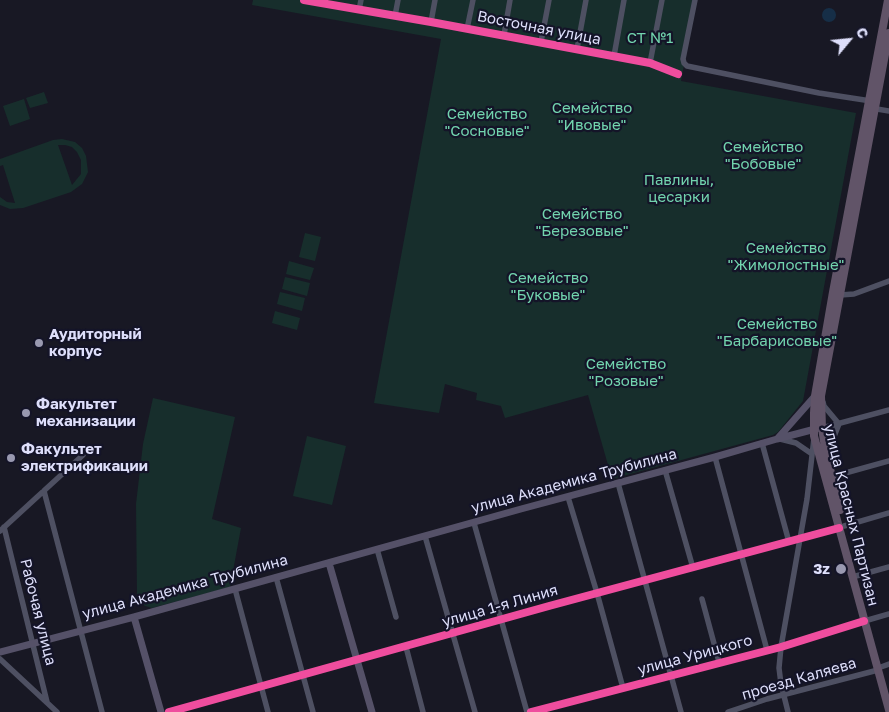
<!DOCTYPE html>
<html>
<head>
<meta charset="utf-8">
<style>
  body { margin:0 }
  #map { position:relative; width:889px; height:712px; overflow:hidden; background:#181824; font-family:"Golos Text",sans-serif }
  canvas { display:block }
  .north { position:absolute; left:824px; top:15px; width:50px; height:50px; -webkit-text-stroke:4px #141428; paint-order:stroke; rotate:62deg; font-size:14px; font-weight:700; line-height:20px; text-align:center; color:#dedffb }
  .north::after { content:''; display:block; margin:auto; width:18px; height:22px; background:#dedffb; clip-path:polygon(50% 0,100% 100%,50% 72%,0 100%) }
</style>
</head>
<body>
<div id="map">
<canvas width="889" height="712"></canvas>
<div class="north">С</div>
</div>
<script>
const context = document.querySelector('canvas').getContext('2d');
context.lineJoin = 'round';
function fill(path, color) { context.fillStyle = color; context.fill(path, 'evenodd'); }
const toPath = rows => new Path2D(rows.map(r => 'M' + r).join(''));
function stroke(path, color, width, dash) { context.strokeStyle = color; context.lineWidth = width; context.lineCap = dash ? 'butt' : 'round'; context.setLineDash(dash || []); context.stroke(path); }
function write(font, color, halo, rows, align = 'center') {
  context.font = font + ' "Golos Text",sans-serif'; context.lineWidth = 4.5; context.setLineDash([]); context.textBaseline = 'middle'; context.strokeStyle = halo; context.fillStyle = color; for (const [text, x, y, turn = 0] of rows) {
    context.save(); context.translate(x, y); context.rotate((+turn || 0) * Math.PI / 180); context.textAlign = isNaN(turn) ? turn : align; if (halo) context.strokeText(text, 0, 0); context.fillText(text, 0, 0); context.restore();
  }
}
fill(toPath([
  [253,0,696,0,681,81,856,113,803,401,778,432,773,435,612,479,588,395,505,418,501,406,476,400,477,393,445,384,439,413,374,403,441,39,252,5],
  [44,92,48,103,30,108,26,98],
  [24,99,30,119,10,126,3,106],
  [62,139,75,142,82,148,86,156,88,172,82,184,71,192,23,208,10,209,0,205,0,197,7,202,15,203,3,165,0,166,0,159,53,140],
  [58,145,65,145,72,147,77,152,81,160,81,174,72,185],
  [305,233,321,237,315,261,299,257],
  [289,261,314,268,310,280,286,274],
  [285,277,310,283,307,296,282,289],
  [280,292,305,298,302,311,277,304],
  [275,311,300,318,297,330,272,323],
  [153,398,235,417,212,519,241,528,230,587,152,608,145,606,139,602,137,596,136,504,143,444],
  [307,436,346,446,332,505,293,496]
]), '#172e2c');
fill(toPath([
  '822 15a7 7 0 1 1 14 0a7 7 0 1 1-14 0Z'
]), '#162e47');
stroke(toPath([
  [304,0,431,22,650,63,678,74],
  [695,0,683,59,684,63,687,66,819,93,871,101],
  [359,10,361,0],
  [395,16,398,0],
  [431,22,435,0],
  [467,29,473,0],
  [504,35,510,0],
  [541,42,549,0],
  [577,49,586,0],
  [614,56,624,0],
  [650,63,662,0],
  [871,108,889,111],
  [840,295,854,294,889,281],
  [823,402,824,406,839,424],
  [822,428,889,410],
  [780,439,796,443,812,454],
  [762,443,789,542],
  [827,454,839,424],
  [715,457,767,650],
  [665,470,693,568],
  [831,477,889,461],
  [618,483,681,712],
  [44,491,102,712],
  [568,497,597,593,623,688],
  [474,523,527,712],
  [844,526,889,513],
  [4,527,47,702],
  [0,531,83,455],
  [425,536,475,712],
  [377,549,396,617],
  [856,576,889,567],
  [276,577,313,712],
  [235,589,268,712],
  [702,599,719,662],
  [868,620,889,614],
  [406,647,423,712],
  [0,659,57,712],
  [881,667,889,664],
  [169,712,549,606,839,528],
  [531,712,781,647,864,621],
  [728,712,767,699,878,670],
  [788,712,781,684,779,668,781,647,807,499,814,438]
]), '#4e5062', 5.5);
stroke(toPath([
  [778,438,815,396],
  [329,563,372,712],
  [134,617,161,712],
  [0,652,134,617,521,509,715,457,777,439,819,428]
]), '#555168', 7);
stroke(toPath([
  [888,0,833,292,815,396,814,413,814,436,889,710],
  [840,510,825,448,822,428,821,396,889,33]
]), '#615468', 8);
stroke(toPath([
  [304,0,431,22,650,63,678,74],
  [169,712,549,606,839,528],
  [531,712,781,647,864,621]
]), '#ef4d9e', 8);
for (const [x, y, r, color] of [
  [39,343,5,"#9999b0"],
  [26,413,5,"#9999b0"],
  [11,458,5,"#9999b0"],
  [841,569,6,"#9999b0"]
]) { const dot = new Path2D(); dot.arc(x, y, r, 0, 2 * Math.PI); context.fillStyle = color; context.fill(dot); stroke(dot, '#141428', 2); }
write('15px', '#dedffb', '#141428', [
  ["Восточная улица",539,28,11],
  ["улица Академика Трубилина",574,481,-15],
  ["улица Красных Партизан",851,515,76],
  ["улица Академика Трубилина",185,587,-15],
  ["улица 1-я Линия",500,606,-16],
  ["Рабочая улица",38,612,76],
  ["улица Урицкого",695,655,-15],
  ["проезд Каляева",799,679,-16]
]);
write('15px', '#72d4ae', '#141428', [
  ["СТ №1",650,38],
  ["Семейство",592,108],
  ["\"Ивовые\"",592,125],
  ["Семейство",487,114],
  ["\"Сосновые\"",487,131],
  ["Семейство",763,147],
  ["\"Бобовые\"",763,164],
  ["Павлины,",679,180],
  ["цесарки",679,197],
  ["Семейство",582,214],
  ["\"Березовые\"",582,231],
  ["Семейство",786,248],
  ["\"Жимолостные\"",786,265],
  ["Семейство",548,278],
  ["\"Буковые\"",548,295],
  ["Семейство",777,324],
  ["\"Барбарисовые\"",777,341],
  ["Семейство",626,364],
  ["\"Розовые\"",626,381]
]);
write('bold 15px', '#dedffb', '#141428', [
  ["Аудиторный",49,334],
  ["корпус",49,351],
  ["Факультет",36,404],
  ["механизации",36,421],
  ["Факультет",21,449],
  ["электрификации",21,466],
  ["3z",830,569,"right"]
], 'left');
</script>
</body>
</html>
